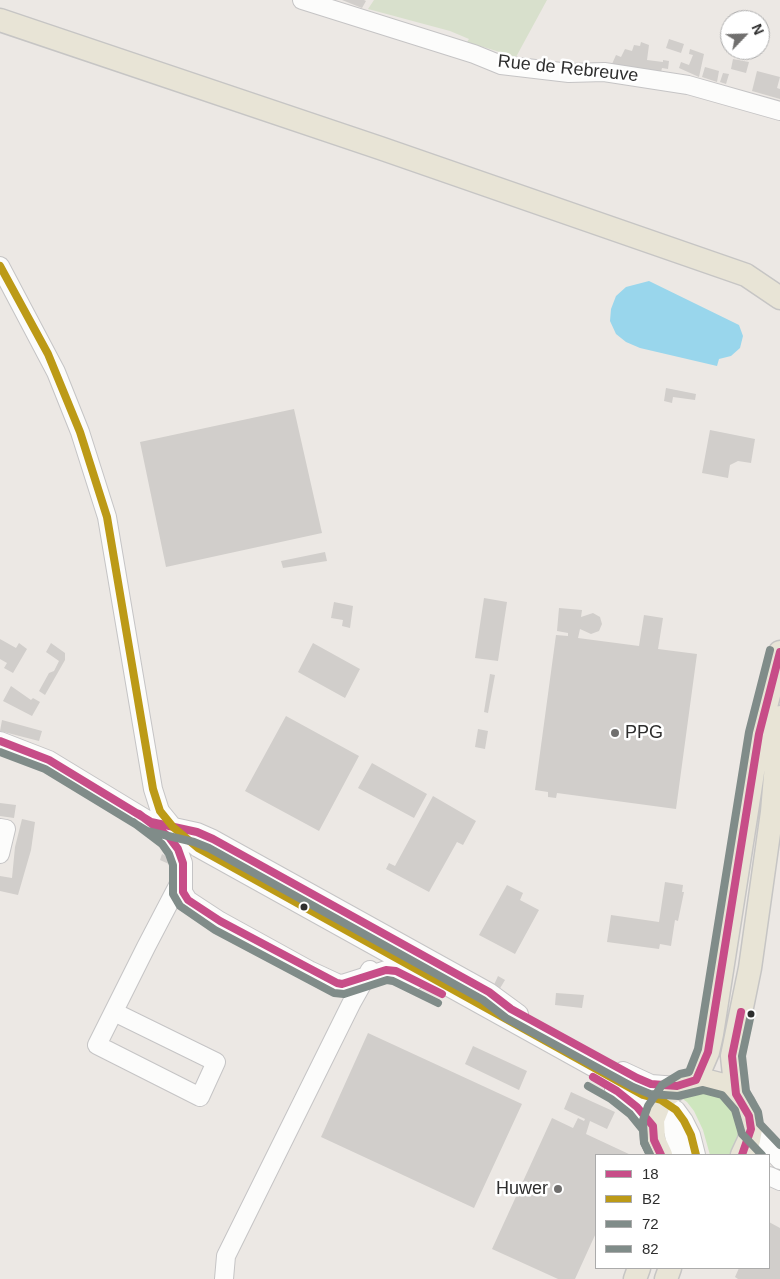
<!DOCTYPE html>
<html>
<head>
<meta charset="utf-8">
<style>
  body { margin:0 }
  #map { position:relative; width:780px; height:1279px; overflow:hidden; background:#ece8e4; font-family:Arial,sans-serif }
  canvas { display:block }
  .legend { position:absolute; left:595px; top:1154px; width:175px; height:115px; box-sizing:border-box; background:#fff; border:1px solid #ababab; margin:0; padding:6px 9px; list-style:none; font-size:15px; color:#2e2e2e }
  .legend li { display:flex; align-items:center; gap:10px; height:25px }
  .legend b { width:25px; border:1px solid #ababab }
  .north { position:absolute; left:720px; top:10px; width:50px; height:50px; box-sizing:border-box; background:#fff; border:1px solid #ababab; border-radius:50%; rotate:66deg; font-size:14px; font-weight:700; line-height:20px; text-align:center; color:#2e2e2e }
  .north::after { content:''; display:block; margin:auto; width:18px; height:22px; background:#706f6e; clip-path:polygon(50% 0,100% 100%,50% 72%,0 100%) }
</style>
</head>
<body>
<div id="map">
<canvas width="780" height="1279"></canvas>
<ul class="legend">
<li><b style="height:6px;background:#c74d88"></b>18</li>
<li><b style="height:6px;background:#bc9a17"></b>B2</li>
<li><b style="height:6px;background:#808c89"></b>72</li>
<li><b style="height:6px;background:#808c89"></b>82</li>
</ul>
<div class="north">N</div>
</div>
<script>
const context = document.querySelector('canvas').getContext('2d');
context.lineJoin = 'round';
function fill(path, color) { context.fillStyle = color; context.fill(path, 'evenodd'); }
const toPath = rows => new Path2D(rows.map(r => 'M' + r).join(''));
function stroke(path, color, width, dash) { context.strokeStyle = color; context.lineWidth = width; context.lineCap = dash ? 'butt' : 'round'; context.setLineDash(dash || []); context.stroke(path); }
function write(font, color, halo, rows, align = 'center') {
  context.font = font + ' Arial,sans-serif'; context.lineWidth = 5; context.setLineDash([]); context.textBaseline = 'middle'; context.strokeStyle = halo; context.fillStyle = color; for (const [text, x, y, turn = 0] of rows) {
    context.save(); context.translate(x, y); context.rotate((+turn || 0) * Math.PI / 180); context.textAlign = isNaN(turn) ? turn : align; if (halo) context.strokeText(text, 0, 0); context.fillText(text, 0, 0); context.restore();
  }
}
fill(toPath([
  [696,1086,733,1100,743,1128,732,1155,710,1155,703,1130,694,1111,687,1102,677,1095]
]), '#cee6be');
fill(toPath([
  [374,0,547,0,516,57,467,42,469,39,450,31,368,9]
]), '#d8e0cc');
fill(toPath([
  [649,281,739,325,743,336,740,348,731,356,719,359,717,366,640,348,626,342,616,334,610,321,611,309,616,296,626,287]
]), '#99d6ec');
fill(toPath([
  [342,0,364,0,366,1,362,8],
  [669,39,684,44,681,53,666,48],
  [641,42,649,45,647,60,663,62,663,60,669,61,668,69,662,68,661,72,612,64,616,55,621,57,625,49,632,51,634,45,640,46],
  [690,49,704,54,699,77,679,68,681,62,689,65,693,55,689,54],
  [733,59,749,62,746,73,731,69],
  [705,67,719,71,717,82,702,77],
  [757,71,780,77,777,88,780,89,780,99,752,91],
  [723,73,729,74,726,84,720,82],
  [666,388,696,394,695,400,673,397,672,403,664,401],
  [294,409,322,533,166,567,140,442],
  [710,430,755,439,751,463,738,461,730,465,728,478,702,473],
  [325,552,327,561,283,568,281,561],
  [484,598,507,602,498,661,475,658],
  [334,602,353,606,350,628,342,626,343,620,331,618],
  [559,608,582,610,581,617,593,613,600,617,602,624,599,631,591,634,580,629,578,638,639,646,644,615,663,618,658,649,697,654,676,809,557,793,556,798,548,797,548,792,535,790,556,635,568,636,568,633,557,631],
  [0,639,16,648,19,643,27,649,13,673,4,668,7,663,0,659],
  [51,643,65,653,65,660,45,695,39,691,49,673,54,671,59,661,46,652],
  [313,643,360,669,345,698,298,672],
  [490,674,495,675,488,713,484,712],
  [11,686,31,700,33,698,40,702,32,716,3,701],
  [286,716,359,756,319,831,245,791],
  [2,720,42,731,39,741,0,731],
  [478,729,488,731,485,749,475,747],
  [372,763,427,794,414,818,358,788],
  [433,796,476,821,463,845,457,842,429,892,386,869,389,863,395,866],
  [0,803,16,805,14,818,0,816],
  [22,819,35,822,31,850,18,895,0,891,0,876,12,878,15,847],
  [162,854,174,860,171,865,160,860],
  [665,882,683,885,682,892,684,892,678,921,675,920,671,946,660,944,659,949,607,942,611,915,659,922],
  [507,885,523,893,520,900,539,910,515,954,479,935],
  [498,976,505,980,499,990,493,987],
  [556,993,584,995,582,1008,555,1005],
  [368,1033,522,1104,474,1208,321,1137],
  [473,1046,527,1071,519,1090,465,1064],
  [571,1092,615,1112,607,1129,590,1121,586,1134,631,1155,596,1155,596,1233,575,1279,558,1279,492,1249,552,1118,573,1128,578,1118,584,1121,585,1119,564,1109],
  [769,1222,780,1228,780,1279,738,1279,735,1277,739,1268,769,1268]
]), '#d1cecb');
const minor = toPath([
  [302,0,474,54,501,65,569,73,604,72,688,85,780,111],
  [0,266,56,372,80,432,107,517,153,789,160,811,173,827,198,848,643,1095,663,1116,673,1130,678,1155],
  [0,741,49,760,151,822,178,849,183,863,183,892,188,900,220,921,309,970,337,983,342,984,386,970,396,971,416,980],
  [174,827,197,832,213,839,489,992,519,1014],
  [0,828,6,829,0,854],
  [114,1012,216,1062,200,1097,97,1045,146,947,181,880],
  [623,1071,651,1084,677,1086],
  [614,1089,637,1107,653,1126],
  [654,1097,676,1110,684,1121,691,1135,696,1155],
  [751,1129,780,1160],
  [769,1176,780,1181],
  [224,1279,226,1256,352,1002,370,970]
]);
const major = toPath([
  [0,20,380,148,746,275,780,298],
  [696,1080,708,1052,712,1034,759,734,780,652],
  [736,1094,732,1056,750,968,772,812,780,717],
  [661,1155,654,1140,653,1120,661,1100,684,1083,704,1080,727,1086,744,1104,749,1116,751,1129,749,1140,742,1155],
  [635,1279,639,1268],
  [666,1279,670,1268]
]);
stroke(minor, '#c5c4c5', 20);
stroke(major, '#c6c5c4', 25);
stroke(minor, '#fcfcfb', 18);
stroke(major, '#e8e4d6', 22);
stroke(toPath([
  [0,741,49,760,151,822,197,832,213,839,489,992,511,1009,637,1078,651,1084,677,1086,696,1080,708,1052,759,734,780,652],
  [139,814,169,837,178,849,183,863,183,892,188,900,220,921,337,983,342,984,386,970,396,971,442,994],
  [741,1012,732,1056,736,1094,749,1116,751,1129,742,1155],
  [593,1077,617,1091,637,1107,653,1126,654,1140,661,1155]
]), '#c74d88', 8);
stroke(toPath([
  [0,266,48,354,80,432,107,517,153,789,160,811,173,827,198,848,643,1095,661,1100,676,1110,684,1121,691,1135,696,1155]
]), '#bc9a17', 8);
stroke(toPath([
  [0,752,45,769,147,831,194,842,209,848,483,1000,506,1018,633,1087,650,1094,678,1096,703,1090,722,1095,735,1110,742,1134,762,1155],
  [133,822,162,844,169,854,173,865,173,894,180,906,215,930,334,993,344,994,387,980,393,981,438,1003],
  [588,1086,611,1099,630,1114,643,1130,644,1143,650,1155]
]), '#808c89', 8);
stroke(toPath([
  [751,1014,742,1056,746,1091,758,1112,760,1124,780,1145],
  [650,1155,644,1142,643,1120,648,1106,662,1085,680,1074,689,1072,698,1049,749,732,770,650]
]), '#808c89', 8);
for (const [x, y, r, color] of [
  [615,733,5,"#706f6e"],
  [304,907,4.5,"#2e2e2e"],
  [751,1014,4.5,"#2e2e2e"],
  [558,1189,5,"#706f6e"]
]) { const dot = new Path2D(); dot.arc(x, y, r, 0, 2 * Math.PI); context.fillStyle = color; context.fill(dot); stroke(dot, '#fff', 2); }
write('18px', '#2e2e2e', '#fff', [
  ["Rue de Rebreuve",568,69,6]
]);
write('18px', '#2e2e2e', '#fff', [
  ["PPG",625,733],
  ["Huwer",548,1189,"right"]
], 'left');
</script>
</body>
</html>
